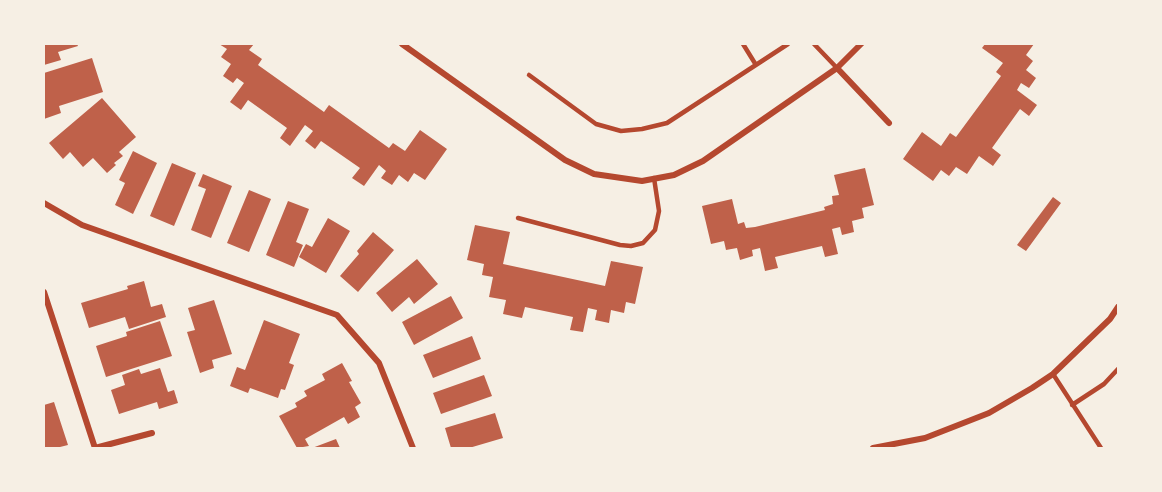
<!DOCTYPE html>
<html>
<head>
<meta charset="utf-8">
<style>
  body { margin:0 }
  #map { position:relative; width:1162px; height:492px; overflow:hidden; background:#f6efe4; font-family:"Open Sans",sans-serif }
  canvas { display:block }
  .frame { position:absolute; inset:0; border:45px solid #f6efe4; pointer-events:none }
</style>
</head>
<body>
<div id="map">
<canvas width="1162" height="492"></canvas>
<div class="frame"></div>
</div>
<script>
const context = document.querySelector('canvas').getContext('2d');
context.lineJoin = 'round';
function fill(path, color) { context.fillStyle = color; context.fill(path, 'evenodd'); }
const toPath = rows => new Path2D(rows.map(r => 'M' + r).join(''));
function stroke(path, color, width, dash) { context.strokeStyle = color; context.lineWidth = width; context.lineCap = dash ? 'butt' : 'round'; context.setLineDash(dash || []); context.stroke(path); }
fill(toPath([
  [44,44,77,44,78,46,58,52,61,60,44,65],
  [219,44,254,44,249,50,262,59,258,65,324,112,329,105,389,148,393,143,405,151,420,130,447,149,425,180,414,173,408,182,399,175,392,185,381,178,386,171,379,165,364,186,352,178,360,168,321,141,315,149,305,141,313,131,305,125,290,146,280,138,287,128,248,100,241,110,230,102,244,83,237,78,233,83,223,76,231,64,221,57,227,49],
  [985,44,1034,44,1026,55,1033,61,1026,70,1036,78,1029,88,1021,83,1017,90,1037,105,1029,116,1020,109,992,148,1001,155,993,166,979,156,967,174,956,167,949,176,941,170,933,181,903,159,922,132,941,146,950,133,956,137,1001,76,996,72,1003,63,982,48],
  [92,58,103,92,59,106,61,113,44,119,44,73],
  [102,98,136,137,119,152,123,156,114,163,116,165,107,173,93,158,83,167,70,152,63,159,49,143],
  [133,151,157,163,133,214,115,205,125,183,119,180],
  [172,163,196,173,174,226,150,216],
  [865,168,874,205,862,208,864,218,852,221,854,232,842,235,840,227,832,229,838,254,825,257,822,246,775,257,778,268,765,271,760,248,752,250,753,256,740,260,737,248,726,250,724,241,711,244,702,206,732,199,738,224,744,222,746,228,755,227,825,210,824,207,833,204,832,196,839,195,834,175],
  [203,174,232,186,211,238,191,230,206,189,198,186],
  [249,190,271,199,249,252,227,243],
  [1053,197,1061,203,1026,251,1017,245],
  [288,201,309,209,296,242,303,245,294,267,266,255],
  [328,218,350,231,326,273,299,257,306,244,312,247],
  [475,225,510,232,503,264,605,286,611,261,643,267,635,304,626,302,624,313,611,310,609,323,595,320,597,310,588,308,583,332,570,330,573,317,525,307,522,318,503,314,506,300,489,297,493,277,482,275,484,264,467,260],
  [373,232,394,250,358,292,340,276,359,254,357,251],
  [417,259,438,284,414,304,409,297,392,312,376,293],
  [144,281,151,307,162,304,166,317,129,329,125,317,89,328,81,303,128,289,127,286],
  [451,296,463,318,414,345,402,322],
  [214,300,232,354,212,360,214,368,200,373,187,332,195,330,188,308],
  [264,320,300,334,289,363,294,365,285,390,281,389,278,398,250,388,248,393,230,386,237,367,245,370],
  [160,321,172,356,106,377,96,346,127,336,126,332],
  [472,336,481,359,433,378,423,355],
  [342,363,352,381,349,382,361,403,355,407,360,417,348,424,344,417,305,439,309,446,297,448,279,416,297,407,295,403,307,396,304,391,325,380,322,374],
  [160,368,168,392,174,390,178,403,159,409,157,402,119,414,111,390,125,385,122,375,139,369,141,374],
  [484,375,492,396,441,414,433,393],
  [54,402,68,445,56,448,44,448,44,405],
  [495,413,503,438,469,448,451,448,445,428],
  [336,439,340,448,312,448]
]), '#bf614a');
stroke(toPath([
  [743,44,756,65],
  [814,44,837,68],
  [529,75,596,124,621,131,642,129,667,123,788,44],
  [518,218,620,245,631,246,643,243,655,230,659,211,654,178],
  [1053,374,1101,448],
  [1072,405,1104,384,1118,369]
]), '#b5482f', 4.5);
stroke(toPath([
  [402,44,565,160,594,174,642,181,674,175,703,161,837,68,861,44],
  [837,68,889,123],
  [44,203,82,225,337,315,379,363,413,448],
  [44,292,95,448],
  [95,448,152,433],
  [873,448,925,438,989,413,1032,388,1053,374,1110,319,1118,307]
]), '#b5482f', 6);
</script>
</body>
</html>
